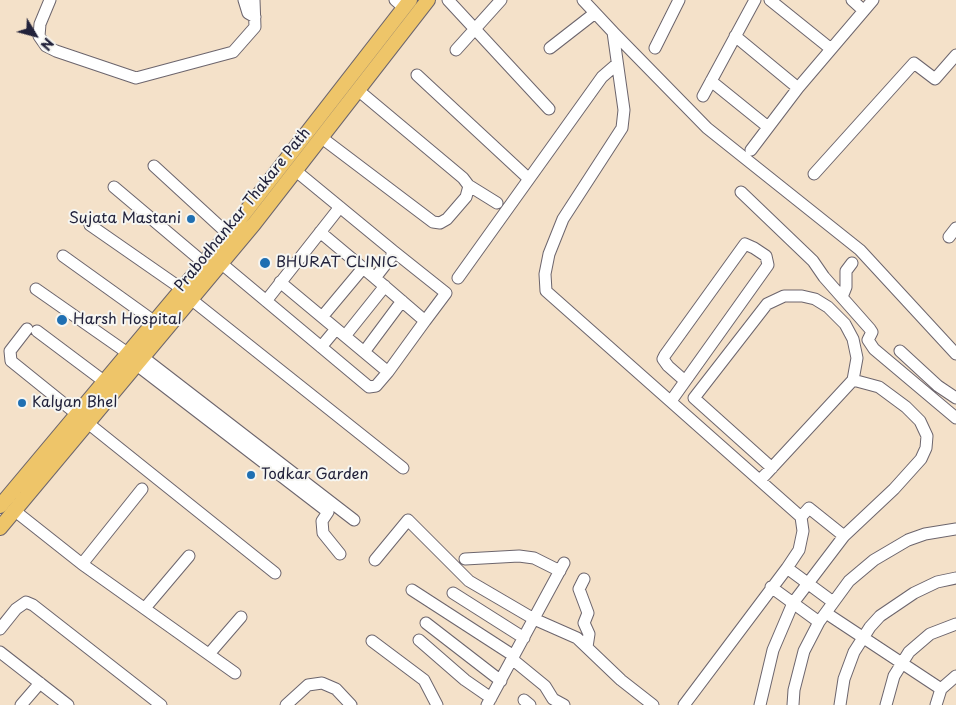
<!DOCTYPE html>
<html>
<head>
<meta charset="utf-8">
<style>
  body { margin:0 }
  #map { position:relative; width:956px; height:705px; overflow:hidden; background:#f4e1c9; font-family:"Playpen Sans",sans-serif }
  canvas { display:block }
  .north { position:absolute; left:10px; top:10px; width:50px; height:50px; -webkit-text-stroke:4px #f6f6f2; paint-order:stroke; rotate:127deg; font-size:14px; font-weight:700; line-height:20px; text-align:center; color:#22223b }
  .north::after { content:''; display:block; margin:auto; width:18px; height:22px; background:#22223b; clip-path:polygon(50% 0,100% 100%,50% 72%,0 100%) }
</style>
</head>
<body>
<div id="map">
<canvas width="956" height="705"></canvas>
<div class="north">N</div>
</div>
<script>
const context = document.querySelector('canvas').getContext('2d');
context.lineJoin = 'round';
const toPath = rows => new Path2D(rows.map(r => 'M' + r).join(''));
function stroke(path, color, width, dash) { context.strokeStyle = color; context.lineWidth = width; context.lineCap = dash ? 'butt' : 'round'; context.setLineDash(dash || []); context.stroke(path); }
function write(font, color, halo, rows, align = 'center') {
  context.font = font + ' "Playpen Sans",sans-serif'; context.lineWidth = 4; context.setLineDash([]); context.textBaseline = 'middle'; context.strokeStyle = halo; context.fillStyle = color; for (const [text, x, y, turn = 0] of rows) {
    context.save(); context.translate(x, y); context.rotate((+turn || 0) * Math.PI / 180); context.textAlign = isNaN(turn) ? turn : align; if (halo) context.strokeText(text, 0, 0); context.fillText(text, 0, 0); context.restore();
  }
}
const minor = toPath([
  [50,0,40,24,39,36,46,46,56,51,136,78,233,52,255,27,254,0],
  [244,0,248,13,255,17],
  [395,0,404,8],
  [448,0,549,109],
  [583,0,613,32,624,110,622,128,563,219,549,254,545,274,546,291,801,517,803,531,799,550,787,568,684,705],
  [770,0,831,49],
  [852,0,863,10],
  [613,32,707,128,860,250,956,354],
  [735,36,798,88],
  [550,48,595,13],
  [655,48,679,0],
  [456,50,501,0],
  [417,75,529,179],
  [711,81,768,127],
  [703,96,755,0],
  [322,138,433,222,440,223,447,219,466,197,469,186,463,178,359,91],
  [751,150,798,88,873,0],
  [154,166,228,234],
  [814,174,914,63,935,79,956,55],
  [468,185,497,203],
  [114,187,204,263],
  [741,192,813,261,824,277,870,329,872,332,868,340,874,349,956,418],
  [90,225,182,289],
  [320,232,363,268],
  [949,237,956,228],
  [392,250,446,293,425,321],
  [63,256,155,322],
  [222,264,369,387,376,386,388,372,425,321,375,278,392,256,392,250,296,171],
  [458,278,602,77,617,64],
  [280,282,388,372],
  [36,289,129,354],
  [842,297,846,287,846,271,852,263],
  [192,300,403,468],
  [266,301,340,207],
  [322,317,363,268,375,278],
  [27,329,10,351,11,361,78,415],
  [37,331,105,382],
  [345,336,385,286],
  [321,347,336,329],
  [900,351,938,386,956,398],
  [364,352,402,301],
  [144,358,354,520],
  [138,366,328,512,322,521,323,533,340,554],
  [671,401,768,265,766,256,754,248,745,244,665,355,663,359,668,366,685,381],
  [89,424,275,573],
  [761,479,766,474,853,380,857,358,853,339,845,324,828,307,815,299,802,296,784,296,767,304,694,398,772,468],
  [15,511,82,564,235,673],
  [801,517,809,508,844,536],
  [465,559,519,556,534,558,560,571],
  [375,560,408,520,469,581,534,619,577,638,621,680,653,705],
  [82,564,142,489],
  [787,568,833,602],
  [584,579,579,589,588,613,584,623,589,634,587,647],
  [771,587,819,622],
  [412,590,514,656],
  [453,593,524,638],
  [145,608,189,556],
  [826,613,941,689],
  [426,623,501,681],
  [0,629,16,609,26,602,33,605,161,705],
  [419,640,465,680,491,698],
  [372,641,424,680,437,705],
  [0,652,68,705],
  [209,654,241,617],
  [512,659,545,686,553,699,564,705],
  [524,700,530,705],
  [21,705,40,683],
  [286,705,308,685,322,683,336,689,351,705],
  [487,705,564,563],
  [760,705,773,650,793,603,844,536,894,489,921,459,926,448,927,436,920,421,906,407,879,387,853,380],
  [793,705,794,690,804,651,819,622,849,581,874,560,908,540,925,534,956,529],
  [840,705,844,679,854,652,870,627,880,616,914,593,937,582,956,578],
  [886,705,894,676,909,652,930,634,956,624],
  [936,705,941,689,956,676]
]);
const major = toPath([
  [0,506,233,228,410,0],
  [0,528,254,224,428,0]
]);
stroke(minor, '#6c656d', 13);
stroke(major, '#6c656d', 16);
stroke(minor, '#fff', 11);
stroke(major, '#eec569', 14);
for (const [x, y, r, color] of [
  [191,219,5,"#1f6fb2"],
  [265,263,6,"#1f6fb2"],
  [62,320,6,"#1f6fb2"],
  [22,403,5,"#1f6fb2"],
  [251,475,5,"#1f6fb2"]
]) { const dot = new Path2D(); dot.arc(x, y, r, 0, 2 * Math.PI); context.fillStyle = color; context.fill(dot); stroke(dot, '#f6f6f2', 2); }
write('15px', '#22223b', '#f6f6f2', [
  ["Prabodhankar Thakare Path",243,210,-51]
]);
write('15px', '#22223b', '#f6f6f2', [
  ["Sujata Mastani",181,219,"right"],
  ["BHURAT CLINIC",276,263],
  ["Harsh Hospital",73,320],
  ["Kalyan Bhel",32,403],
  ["Todkar Garden",261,475]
], 'left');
</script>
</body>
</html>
